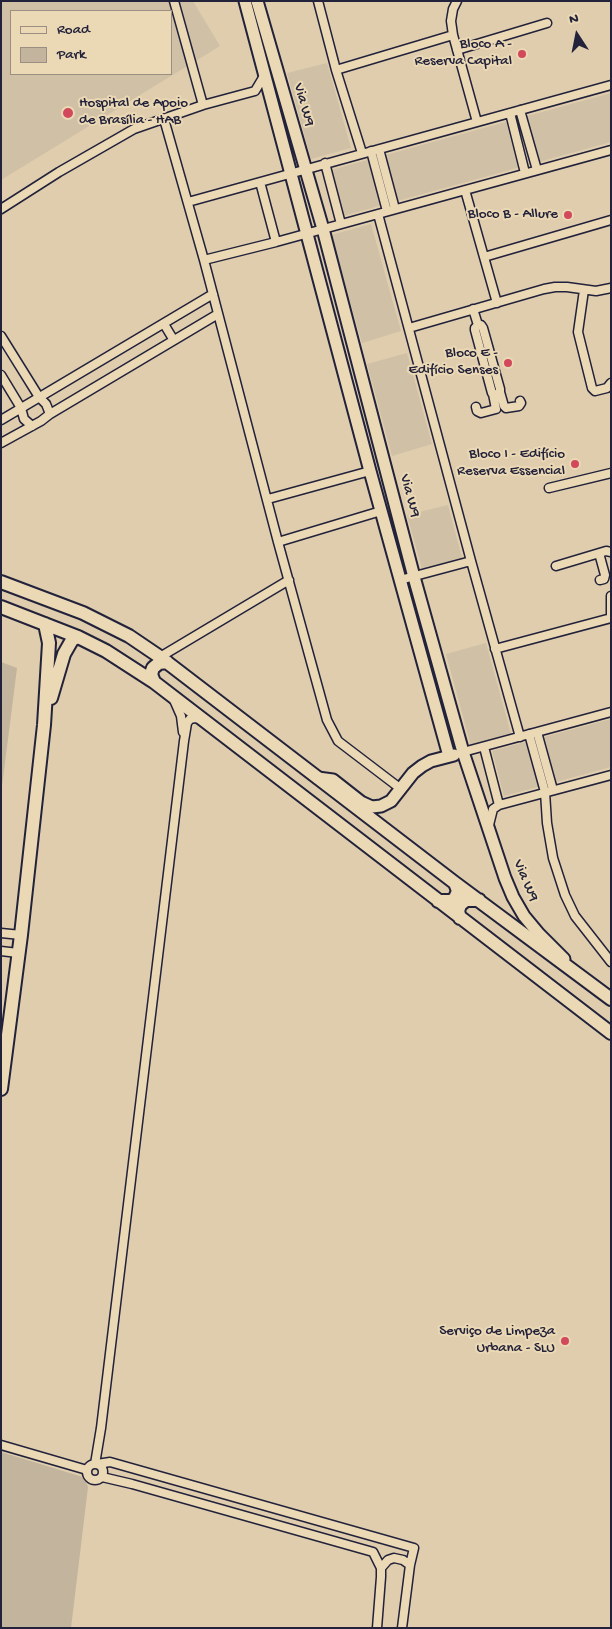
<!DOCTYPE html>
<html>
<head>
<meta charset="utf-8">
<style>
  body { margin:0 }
  #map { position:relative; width:612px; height:1629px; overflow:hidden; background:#dfcdae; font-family:"Gochi Hand",sans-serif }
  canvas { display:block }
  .frame { position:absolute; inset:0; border:2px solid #22223b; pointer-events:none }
  .legend { position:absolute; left:10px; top:10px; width:162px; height:65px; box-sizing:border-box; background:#ebd8b5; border:1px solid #9b8f84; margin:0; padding:6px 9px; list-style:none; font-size:15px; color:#22223b }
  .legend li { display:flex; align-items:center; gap:10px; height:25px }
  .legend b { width:25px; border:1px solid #9b8f84 }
  .north { position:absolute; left:552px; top:10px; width:50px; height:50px; -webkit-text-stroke:4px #ebd8b5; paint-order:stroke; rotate:349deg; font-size:14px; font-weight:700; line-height:20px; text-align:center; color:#22223b }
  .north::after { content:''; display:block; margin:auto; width:18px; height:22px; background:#22223b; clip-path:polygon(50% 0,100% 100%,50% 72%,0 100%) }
</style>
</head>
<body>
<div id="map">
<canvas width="612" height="1629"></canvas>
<div class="frame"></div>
<ul class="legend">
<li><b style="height:6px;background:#ebd8b5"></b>Road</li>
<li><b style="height:14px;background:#c3b49d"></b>Park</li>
</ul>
<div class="north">N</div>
</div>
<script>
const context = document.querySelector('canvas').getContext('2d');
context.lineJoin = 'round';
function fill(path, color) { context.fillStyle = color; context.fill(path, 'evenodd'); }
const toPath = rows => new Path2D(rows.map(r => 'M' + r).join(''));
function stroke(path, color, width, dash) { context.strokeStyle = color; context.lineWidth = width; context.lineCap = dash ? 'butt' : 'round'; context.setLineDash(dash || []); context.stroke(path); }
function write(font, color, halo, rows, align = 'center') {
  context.font = font + ' "Gochi Hand",sans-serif'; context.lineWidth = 4; context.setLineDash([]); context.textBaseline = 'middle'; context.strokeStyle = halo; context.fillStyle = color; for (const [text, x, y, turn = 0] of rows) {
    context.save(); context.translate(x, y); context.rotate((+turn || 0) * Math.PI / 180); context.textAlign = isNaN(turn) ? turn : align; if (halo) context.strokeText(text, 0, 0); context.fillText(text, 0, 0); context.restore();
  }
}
fill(toPath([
  [1,1,193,1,220,46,1,180],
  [11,11,171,11,171,74,11,74],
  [327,63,351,148,311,159,287,73],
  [611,93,611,142,343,216,331,170],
  [371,224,401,331,362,343,331,235],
  [407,353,432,444,392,456,367,364],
  [448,505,462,558,422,569,407,515],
  [486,643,511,734,471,746,446,654],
  [611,719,611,767,504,796,492,751]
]), '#d0c0a5');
fill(toPath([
  [1,662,17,668,1,794],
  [1,1452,73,1474,80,1476,85,1480,88,1487,71,1628,1,1628]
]), '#c3b49d');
const street = toPath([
  [174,1,203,105],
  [318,1,336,70,362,153],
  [457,1,453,9,451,21,453,35,477,122],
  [457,50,547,23],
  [336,70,453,35],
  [520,110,537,170],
  [510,113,525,173],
  [164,119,204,260,278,542,327,720,338,741,401,789],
  [379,149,395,209],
  [371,151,387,211],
  [325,163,341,224],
  [260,182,276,242],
  [465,190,497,303],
  [188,202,611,85],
  [1,209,59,172,134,129,203,105,255,91,264,76],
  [378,214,471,561,520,737],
  [484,257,611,220],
  [204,260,276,242,611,150],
  [584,290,578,332,592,388,595,391,607,388,611,383],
  [473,309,478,325,475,328,475,330,492,393,497,395,500,393,500,389,483,328,481,325,478,325],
  [164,324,173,339],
  [409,328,544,289,555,287,567,287,596,291,611,288],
  [1,336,39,397,46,404,50,414],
  [1,375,21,408,24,419,32,426],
  [500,392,504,406,506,408,519,406,521,403,520,401],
  [476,407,477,411,481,413,496,409,493,394],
  [1,420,213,294],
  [1,443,41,421,50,414,218,314],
  [549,488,611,473],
  [268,499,370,471],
  [278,542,381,511],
  [599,553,605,575,604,579,600,580],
  [556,566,606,551,611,552],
  [400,580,471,561],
  [611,596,611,618],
  [495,649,611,618],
  [160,657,289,580],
  [174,700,181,716,183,732],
  [537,732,553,790],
  [529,734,545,792,547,823,553,858,565,895,575,916,611,962],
  [484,747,499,805],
  [463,752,611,712],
  [489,825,493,809,499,805,611,775],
  [1,933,21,935],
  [1,951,18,953],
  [1,1445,87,1470],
  '87 1472a8 8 0 1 1 16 0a8 8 0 1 1-16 0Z',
  [95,1464,101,1428,184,741,187,723,190,719,195,718,201,719],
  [97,1464,110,1462,414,1548,410,1565,402,1628],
  [102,1477,132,1484,373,1552,381,1568,381,1577,377,1628],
  [381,1568,388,1560,394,1558,403,1560,410,1565]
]);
const secondary = toPath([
  [245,1,370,471,449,756],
  [257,1,323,229,414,577,463,752,505,878,513,897,524,916,539,934,564,959],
  [318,778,333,780,361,802,372,807,381,806,391,801,413,773,422,766,431,761,454,755]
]);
const primary = toPath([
  [1,582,83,613,129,636,160,657,455,883,611,999],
  [1,607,78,637,106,651,154,682,611,1033],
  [154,682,151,674,153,668,159,663,167,662],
  [51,698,64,654,72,640,78,637],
  [438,901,451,901,455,898,458,891,455,883],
  [460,918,458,911,460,905,466,900,479,900],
  [1,1089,21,935,44,725,49,643,45,624]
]);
stroke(street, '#22223b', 11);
stroke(secondary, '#22223b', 15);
stroke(primary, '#22223b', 16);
stroke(street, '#ebd8b5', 8);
stroke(secondary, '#ebd8b5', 11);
stroke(primary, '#ebd8b5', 12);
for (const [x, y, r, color] of [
  [522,54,5,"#d1495b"],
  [68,113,6,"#d1495b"],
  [568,215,5,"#d1495b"],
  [508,363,5,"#d1495b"],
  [575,464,5,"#d1495b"],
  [565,1341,5,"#d1495b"]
]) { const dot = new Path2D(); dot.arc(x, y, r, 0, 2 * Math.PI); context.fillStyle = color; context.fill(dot); stroke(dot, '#ebd8b5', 2); }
write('15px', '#22223b', '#ebd8b5', [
  ["Bloco A -",512,45],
  ["Reserva Capital",512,62],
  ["Hospital de Apoio",79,104,"left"],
  ["de Brasília - HAB",79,121,"left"],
  ["Bloco B - Allure",558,215],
  ["Bloco E -",498,354],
  ["Edifício Senses",498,371],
  ["Bloco I - Edifício",565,455],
  ["Reserva Essencial",565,472],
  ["Serviço de Limpeza",555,1332],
  ["Urbana - SLU",555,1349]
], 'right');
write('15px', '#22223b', '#ebd8b5', [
  ["Via W9",303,105,74],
  ["Via W9",409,496,75],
  ["Via W9",525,881,67]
]);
</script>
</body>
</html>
